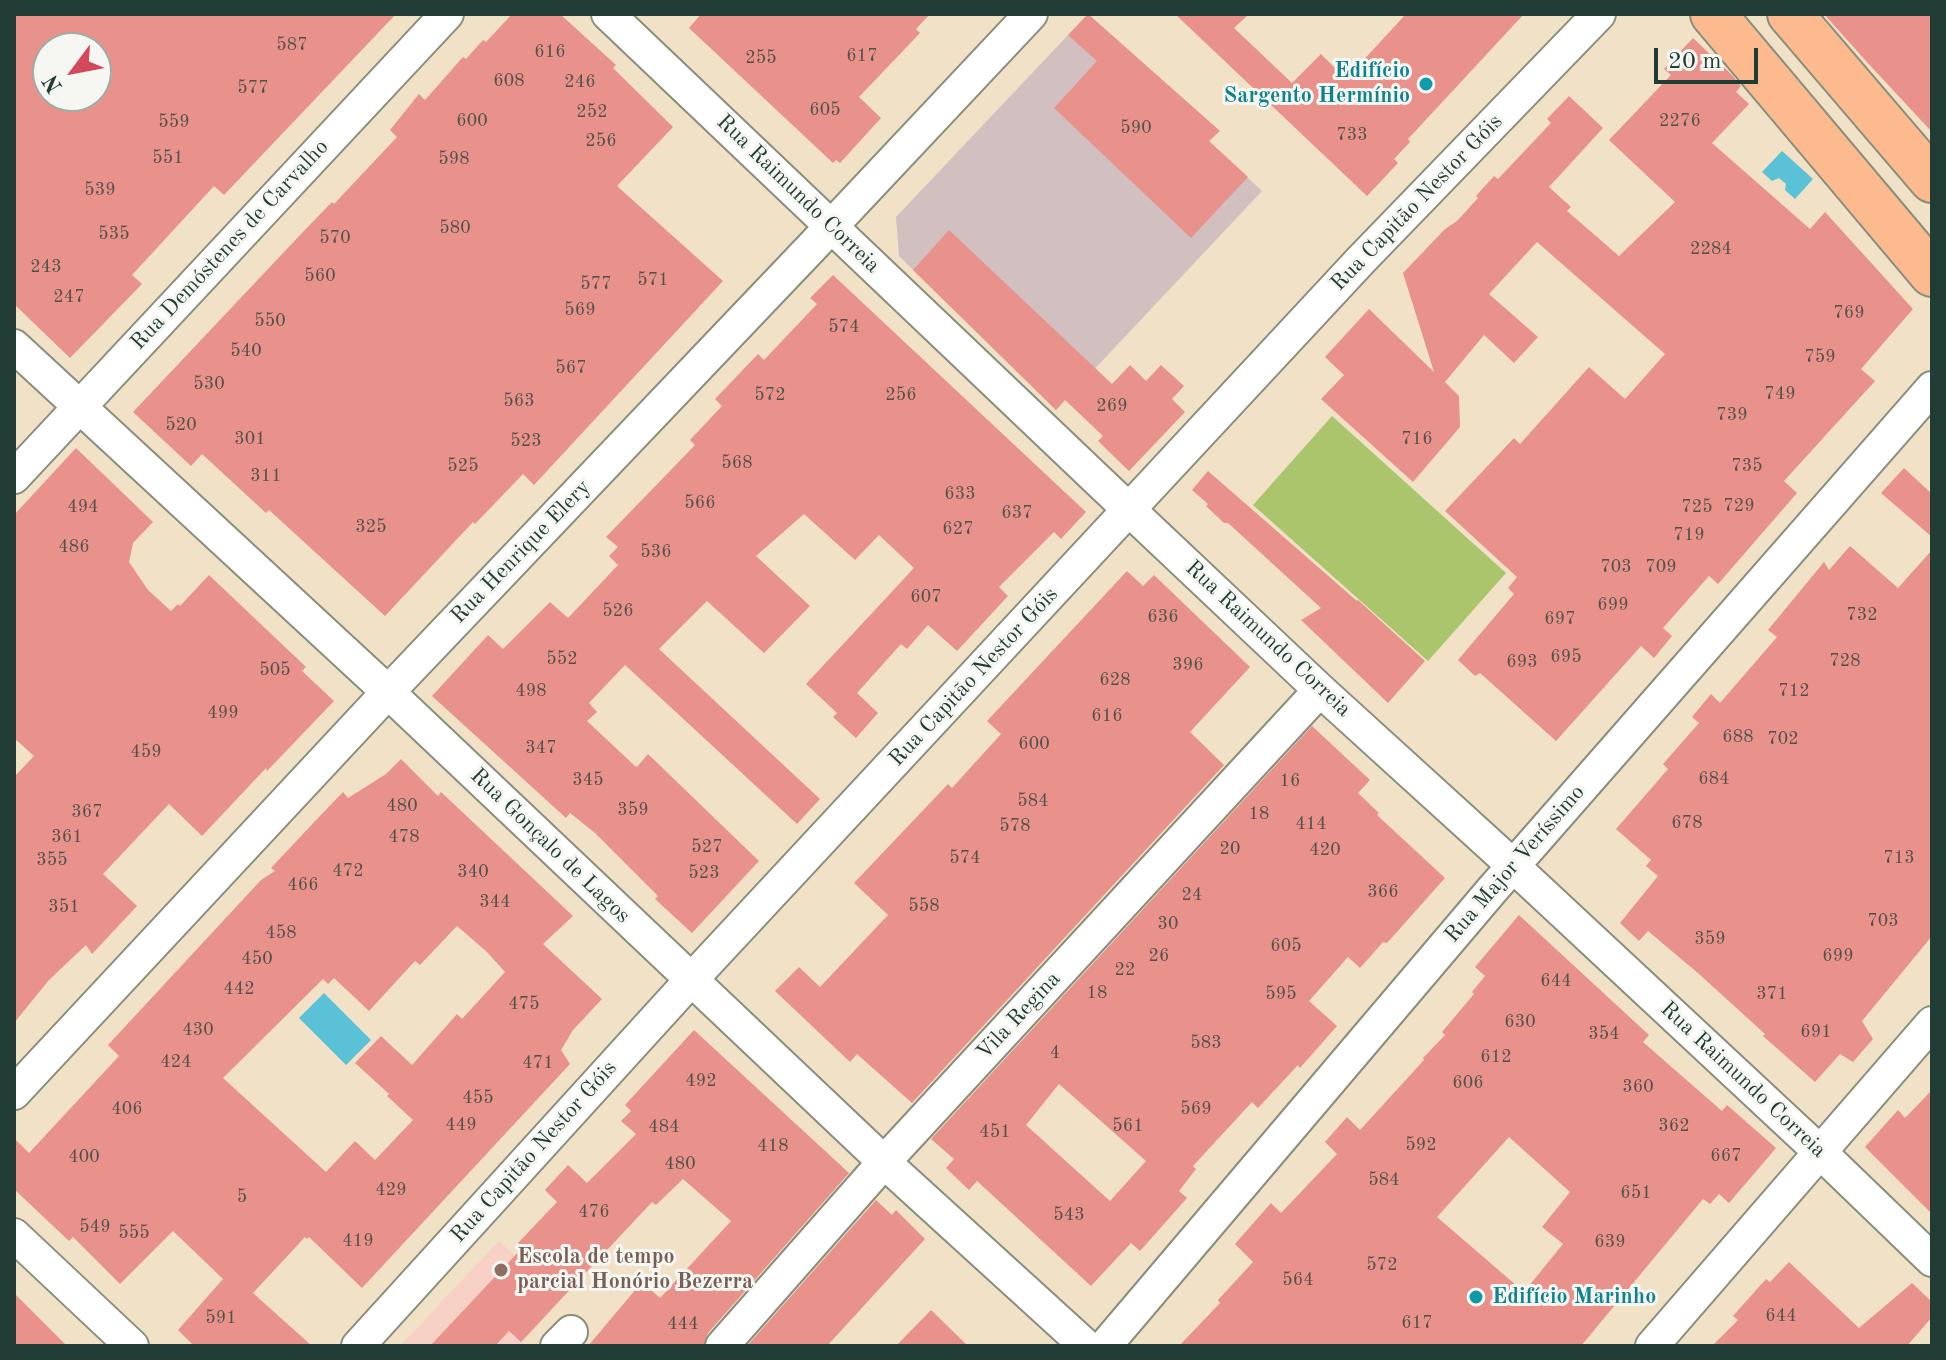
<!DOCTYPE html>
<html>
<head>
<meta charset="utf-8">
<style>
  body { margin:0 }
  #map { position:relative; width:1946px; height:1360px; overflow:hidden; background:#f1e1c6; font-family:"Old Standard TT",serif }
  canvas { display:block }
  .frame { position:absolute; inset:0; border:16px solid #1f3d34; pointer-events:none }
  .north { position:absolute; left:32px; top:32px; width:80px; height:80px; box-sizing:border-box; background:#f6f6f2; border:2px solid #a0aca6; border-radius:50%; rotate:238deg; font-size:22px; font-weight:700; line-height:32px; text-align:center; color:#1f3d34 }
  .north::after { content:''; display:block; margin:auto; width:28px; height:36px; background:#d1495b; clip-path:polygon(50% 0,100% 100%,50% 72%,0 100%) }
  .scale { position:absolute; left:1654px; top:48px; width:104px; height:36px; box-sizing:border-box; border:4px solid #1f3d34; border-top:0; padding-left:10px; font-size:24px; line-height:28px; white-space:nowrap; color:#1f3d34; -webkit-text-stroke:6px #f6f6f2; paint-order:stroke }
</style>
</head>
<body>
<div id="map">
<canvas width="1946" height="1360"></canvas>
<div class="frame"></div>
<div class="north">N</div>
<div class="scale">20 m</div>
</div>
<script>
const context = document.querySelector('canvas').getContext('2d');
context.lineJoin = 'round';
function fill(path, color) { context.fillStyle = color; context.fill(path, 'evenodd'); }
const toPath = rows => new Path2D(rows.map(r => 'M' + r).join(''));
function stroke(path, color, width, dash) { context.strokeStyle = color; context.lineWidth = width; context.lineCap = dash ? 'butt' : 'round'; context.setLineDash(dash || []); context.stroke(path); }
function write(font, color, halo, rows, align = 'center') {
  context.font = font + ' "Old Standard TT",serif'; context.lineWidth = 6; context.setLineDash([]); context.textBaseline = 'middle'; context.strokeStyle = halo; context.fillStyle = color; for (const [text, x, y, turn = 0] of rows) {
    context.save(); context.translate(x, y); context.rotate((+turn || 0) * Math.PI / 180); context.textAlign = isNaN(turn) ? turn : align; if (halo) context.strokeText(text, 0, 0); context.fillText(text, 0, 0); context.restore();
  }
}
fill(toPath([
  [499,1241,561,1299,519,1346,400,1346]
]), '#f7d1c6');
fill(toPath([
  [1088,14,1214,126,1203,136,1262,191,1056,410,899,256,896,217]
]), '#d2bfbf');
fill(toPath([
  [1332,416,1506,573,1428,661,1253,505]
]), '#aac56c');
fill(toPath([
  [1782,151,1813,179,1795,199,1785,190,1786,184,1779,178,1772,181,1762,172],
  [324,993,371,1040,346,1065,299,1018]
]), '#5ac1d7');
fill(toPath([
  [14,14,396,14,224,195,214,186,132,275,142,284,70,358,14,304],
  [48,48,96,48,96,96,48,96],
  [512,14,560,14,616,65,613,68,673,127,617,186,723,281,534,485,523,474,475,524,473,522,385,616,269,510,266,513,202,454,191,466,133,412,302,233,332,202,334,204,397,137,390,130,419,94,425,100,463,57,466,59,483,40,486,42],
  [701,14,930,14,916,29,920,33,859,97,881,118,840,163,836,160,833,163,689,28],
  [1088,14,1220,131,1209,141,1248,177,1191,238,1054,108,1097,61,1068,35],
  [1175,14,1249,14,1234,28,1292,83,1321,54,1346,79,1406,14,1524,14,1408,139,1410,142,1394,159,1398,163,1367,196],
  [1824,14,1932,14,1932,132,1865,60],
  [1693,38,1732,75,1741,86,1736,92,1749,104,1712,143,1810,229,1825,212,1913,309,1861,369,1875,381,1784,481,1797,493,1718,584,1709,576,1663,628,1672,636,1654,658,1641,646,1556,741,1480,673,1475,676,1458,660,1514,594,1508,588,1517,577,1445,511,1514,438,1520,444,1589,367,1625,399,1665,354,1537,242,1489,294,1538,337,1514,363,1484,335,1445,382,1459,396,1460,427,1413,482,1321,399,1344,375,1325,357,1369,309,1434,372,1403,273,1445,229,1457,221,1478,198,1476,196,1494,176,1498,179,1551,123,1547,119,1569,96,1603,128,1549,187,1571,207,1567,211,1619,256,1675,202,1609,140,1671,75,1664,69],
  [949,230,1112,384,1130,365,1146,381,1161,365,1184,386,1172,399,1185,412,1129,471,1098,441,1103,436,1065,400,1056,410,913,270],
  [833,275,1086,512,1061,539,1054,532,999,587,1008,596,957,651,928,625,907,649,901,644,857,693,878,713,856,738,833,717,837,713,806,684,914,568,879,535,855,560,804,514,756,556,810,606,764,653,707,601,659,649,820,799,797,824,625,665,589,703,597,712,587,721,635,766,637,767,648,754,759,861,692,933,655,899,658,896,595,833,570,813,566,818,432,696,488,635,503,649,550,602,568,618,618,565,609,556,618,547,606,537,695,445,690,440,722,406,715,399,758,354,764,360,817,304,810,298],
  [76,448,153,522,133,543,129,562,148,590,171,611,178,604,180,606,209,575,306,667,302,671,334,701,267,771,266,768,202,836,169,804,103,874,137,906,92,954,86,945,49,980,14,1023,14,777,34,756,14,738,14,515],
  [1904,468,1932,494,1932,537,1881,493],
  [1208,471,1357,601,1358,600,1425,661,1388,703,1301,620,1321,608,1228,523,1224,523,1206,506,1208,504,1192,490],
  [1850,546,1898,588,1932,550,1932,936,1862,1021,1873,1039,1853,1062,1840,1054,1815,1082,1763,1036,1765,1034,1699,974,1648,931,1639,941,1620,923,1658,876,1646,866,1651,860,1616,829,1668,769,1663,764,1699,723,1692,717,1711,694,1720,703,1777,637,1768,630,1824,562,1829,570],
  [1127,571,1143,586,1154,575,1250,667,1190,732,1224,765,912,1103,857,1054,850,1062,775,991,799,967,820,987,888,915,854,883,948,784,952,788,1001,734,987,721],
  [1312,726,1370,780,1358,793,1379,813,1377,815,1445,878,1387,943,1383,942,1360,968,1348,957,1309,1001,1337,1026,1300,1068,1298,1065,1258,1108,1252,1102,1193,1166,1196,1169,1179,1191,1187,1198,1140,1251,1131,1243,1091,1286,977,1181,969,1190,946,1168,954,1159,931,1139],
  [1059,1084,1146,1161,1110,1201,1026,1125],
  [401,759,438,796,441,792,573,916,543,944,602,999,573,1030,561,1050,570,1064,362,1288,309,1237,307,1239,305,1237,253,1293,312,1346,194,1346,178,1330,223,1279,173,1231,120,1284,73,1237,69,1241,14,1189,14,1138,29,1153,119,1056,108,1045,261,880,275,871,271,868,318,818,343,792,348,798,386,774],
  [457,926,487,952,505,972,462,1019,457,1014,412,1065,381,1036,355,1063,389,1094,387,1096,413,1120,375,1160,355,1141,326,1172,223,1078,323,979,328,984,334,978,369,1011,415,961,420,965],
  [1519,915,1649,1035,1643,1042,1722,1111,1727,1105,1776,1148,1729,1203,1719,1194,1710,1204,1703,1199,1581,1346,1179,1346,1220,1303,1218,1300,1253,1262,1235,1244,1271,1203,1281,1213,1337,1154,1325,1142,1347,1117,1360,1130,1424,1060,1423,1058,1445,1035,1442,1032,1474,994,1472,992,1485,976,1475,967],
  [1509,1137,1570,1192,1542,1227,1563,1244,1524,1292,1437,1217],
  [694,1030,849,1173,708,1333,704,1346,588,1346,642,1282,660,1298,731,1221,683,1179,656,1205,652,1202,521,1342,509,1331,495,1346,430,1346,523,1247,518,1243,557,1202,545,1190,568,1165,587,1183,636,1134,621,1121,631,1111,625,1105],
  [1932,1090,1932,1214,1865,1147,1898,1110,1905,1118],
  [876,1200,892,1215,896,1210,925,1239,827,1346,747,1346],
  [1789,1262,1859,1328,1912,1283,1932,1302,1932,1317,1907,1346,1712,1346,1738,1320,1733,1316,1766,1279,1770,1282],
  [14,1293,67,1346,14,1346],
  [931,1310,968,1346,896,1346]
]), '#e9918b');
const minor = toPath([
  [608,14,1105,487,1320,690,1497,851,1820,1152,1932,1260],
  [14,346,388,692,884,1162,1086,1346],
  [14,477,447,14],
  [14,1093,388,692,810,249,1031,14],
  [14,1235,132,1346],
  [358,1346,691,980,1361,260,1599,14],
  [557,1346,571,1332],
  [722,1346,884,1162,1320,690],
  [1105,1346,1492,890,1932,388],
  [1652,1346,1932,1023]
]);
const primary = toPath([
  [1713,14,1932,274],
  [1790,14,1932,180]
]);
stroke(minor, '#888f7d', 36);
stroke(primary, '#888f7d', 48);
stroke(minor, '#fff', 32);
stroke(primary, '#fcba8e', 44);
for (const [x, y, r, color] of [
  [1426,84,8,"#0f9aa8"],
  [501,1270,8,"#8d6e63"],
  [1476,1297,8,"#0f9aa8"]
]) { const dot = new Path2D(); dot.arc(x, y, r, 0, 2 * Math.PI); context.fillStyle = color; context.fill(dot); stroke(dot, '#f6f6f2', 3); }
write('18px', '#52524a', null, [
  ["587",292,45],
  ["616",550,52],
  ["617",862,56],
  ["255",761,58],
  ["608",509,81],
  ["246",580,82],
  ["577",253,88],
  ["605",825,110],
  ["252",592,112],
  ["600",472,121],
  ["2276",1680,121],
  ["559",174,122],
  ["590",1136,128],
  ["733",1352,135],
  ["256",601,141],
  ["551",168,158],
  ["598",454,159],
  ["539",100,190],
  ["580",455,228],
  ["535",114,234],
  ["570",335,238],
  ["2284",1711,249],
  ["243",46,267],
  ["560",320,276],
  ["571",653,280],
  ["577",596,284],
  ["247",69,297],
  ["569",580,310],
  ["769",1849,313],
  ["550",270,321],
  ["574",844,327],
  ["540",246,351],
  ["759",1820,357],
  ["567",571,368],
  ["530",209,384],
  ["749",1780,394],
  ["572",770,395],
  ["256",901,395],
  ["563",519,401],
  ["269",1112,406],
  ["739",1732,415],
  ["520",181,425],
  ["301",250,439],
  ["716",1417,439],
  ["523",526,441],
  ["568",737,463],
  ["525",463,466],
  ["735",1747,466],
  ["311",266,476],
  ["633",960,494],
  ["566",700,503],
  ["729",1739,506],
  ["494",83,507],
  ["725",1697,507],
  ["637",1017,513],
  ["325",371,527],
  ["627",958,529],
  ["719",1689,535],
  ["486",74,547],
  ["536",656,552],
  ["703",1616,567],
  ["709",1661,567],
  ["607",926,597],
  ["699",1613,605],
  ["526",618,611],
  ["732",1862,615],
  ["636",1163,617],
  ["697",1560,619],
  ["695",1566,657],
  ["552",562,659],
  ["728",1845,661],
  ["693",1522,662],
  ["396",1188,665],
  ["505",275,670],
  ["628",1115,680],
  ["498",531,691],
  ["712",1794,691],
  ["499",223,713],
  ["616",1107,716],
  ["688",1738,737],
  ["702",1783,739],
  ["600",1034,744],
  ["347",541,748],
  ["459",146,752],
  ["684",1714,779],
  ["345",588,780],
  ["16",1290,781],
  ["584",1033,801],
  ["480",402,806],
  ["359",633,810],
  ["367",87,812],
  ["18",1259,814],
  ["678",1687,823],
  ["414",1311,824],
  ["578",1015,826],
  ["361",67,837],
  ["478",404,837],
  ["527",707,847],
  ["20",1230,849],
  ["420",1325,850],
  ["574",965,858],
  ["713",1899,858],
  ["355",52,860],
  ["472",348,871],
  ["340",473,872],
  ["523",704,873],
  ["466",303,885],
  ["366",1383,892],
  ["24",1192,895],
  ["344",495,902],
  ["558",924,906],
  ["351",64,907],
  ["703",1883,921],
  ["30",1168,924],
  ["458",281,933],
  ["359",1710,939],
  ["605",1286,946],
  ["26",1159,956],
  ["699",1838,956],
  ["450",257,959],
  ["22",1125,970],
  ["644",1556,981],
  ["442",239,989],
  ["18",1097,993],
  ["595",1281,994],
  ["371",1772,994],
  ["475",524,1004],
  ["630",1520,1022],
  ["430",198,1030],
  ["691",1816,1032],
  ["354",1604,1034],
  ["583",1206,1043],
  ["4",1055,1053],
  ["612",1496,1057],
  ["424",176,1062],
  ["471",538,1063],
  ["492",701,1081],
  ["606",1468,1083],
  ["360",1638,1087],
  ["455",478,1098],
  ["406",127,1109],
  ["569",1196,1109],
  ["449",461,1125],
  ["561",1128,1126],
  ["362",1674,1126],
  ["484",664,1127],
  ["451",995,1132],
  ["592",1421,1145],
  ["418",773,1146],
  ["667",1726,1156],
  ["400",84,1157],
  ["480",680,1164],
  ["584",1384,1180],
  ["429",391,1190],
  ["651",1636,1193],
  ["5",242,1197],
  ["476",594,1212],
  ["543",1069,1215],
  ["549",95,1227],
  ["555",134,1233],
  ["419",358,1241],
  ["639",1610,1242],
  ["572",1382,1265],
  ["564",1298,1280],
  ["644",1781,1316],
  ["591",221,1318],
  ["617",1417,1323],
  ["444",683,1324]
]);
write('bold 22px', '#0d838f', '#f6f6f2', [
  ["Edifício",1410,71],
  ["Sargento Hermínio",1410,96],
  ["Edifício Marinho",1492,1297,"left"]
], 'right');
write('22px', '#1f3d34', '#f6f6f2', [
  ["Rua Raimundo Correia",798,194,44],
  ["Rua Capitão Nestor Góis",1417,203,-46],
  ["Rua Demóstenes de Carvalho",230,245,-47],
  ["Rua Henrique Elery",521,552,-46],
  ["Rua Raimundo Correia",1268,639,43],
  ["Rua Capitão Nestor Góis",974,677,-47],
  ["Rua Gonçalo de Lagos",550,846,44],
  ["Rua Major Veríssimo",1515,864,-49],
  ["Vila Regina",1019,1016,-47],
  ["Rua Raimundo Correia",1743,1080,43],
  ["Rua Capitão Nestor Góis",534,1152,-48]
]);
write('bold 22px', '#785e54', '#f6f6f2', [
  ["Escola de tempo",517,1257],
  ["parcial Honório Bezerra",517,1282]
], 'left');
</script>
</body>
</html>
